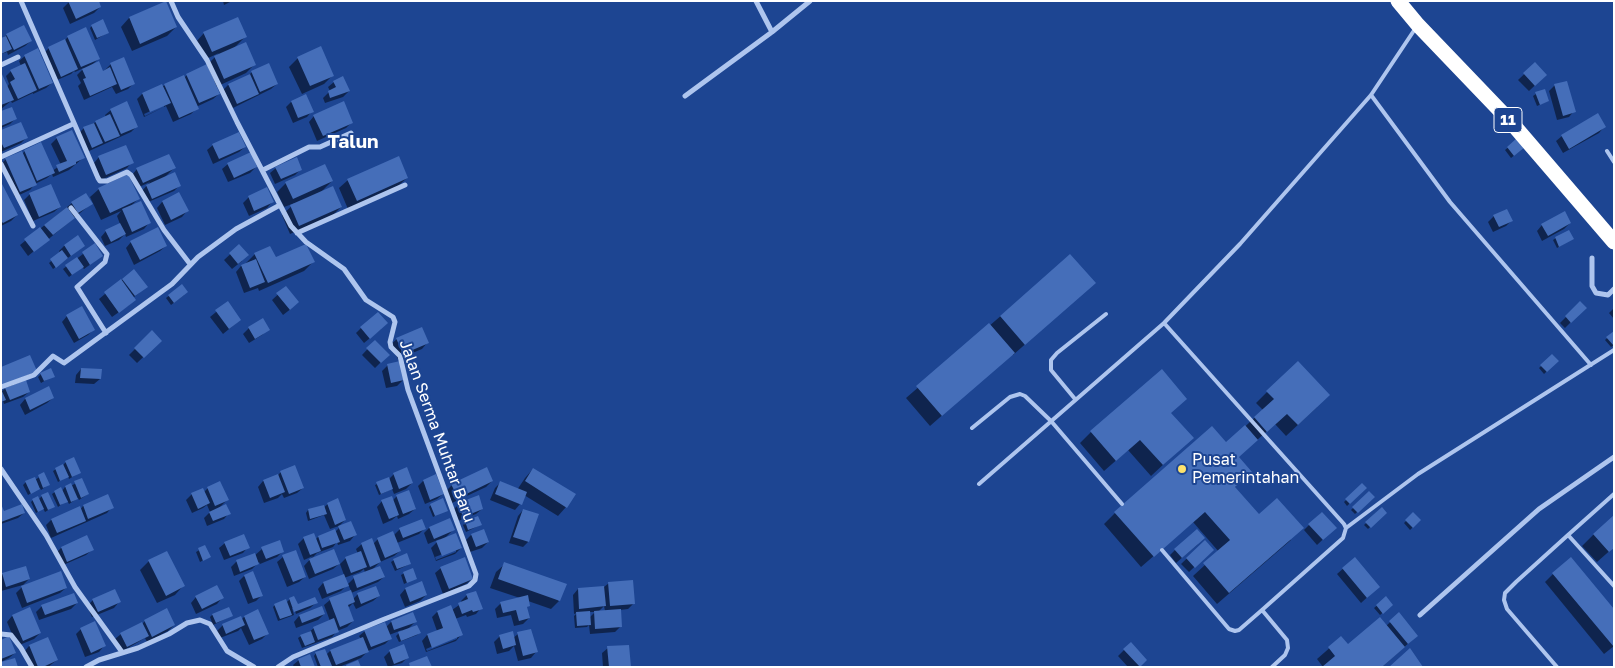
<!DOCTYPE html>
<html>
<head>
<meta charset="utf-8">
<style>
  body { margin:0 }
  #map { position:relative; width:1615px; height:668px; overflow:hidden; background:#1d4592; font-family:"Golos Text",sans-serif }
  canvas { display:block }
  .frame { position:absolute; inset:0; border:2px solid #fff; pointer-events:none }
</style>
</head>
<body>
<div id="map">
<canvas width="1615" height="668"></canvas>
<div class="frame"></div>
</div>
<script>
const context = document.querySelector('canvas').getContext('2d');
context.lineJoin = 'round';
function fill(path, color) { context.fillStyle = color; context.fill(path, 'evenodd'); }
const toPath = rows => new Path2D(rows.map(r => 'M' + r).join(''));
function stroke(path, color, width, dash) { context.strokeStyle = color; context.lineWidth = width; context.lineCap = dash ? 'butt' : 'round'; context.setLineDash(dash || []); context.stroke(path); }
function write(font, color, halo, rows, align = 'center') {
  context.font = font + ' "Golos Text",sans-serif'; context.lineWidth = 4; context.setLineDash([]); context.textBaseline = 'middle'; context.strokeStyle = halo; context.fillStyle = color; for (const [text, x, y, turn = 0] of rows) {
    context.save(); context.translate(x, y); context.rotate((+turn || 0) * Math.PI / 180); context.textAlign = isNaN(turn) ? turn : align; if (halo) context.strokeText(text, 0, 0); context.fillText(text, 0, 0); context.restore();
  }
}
fill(toPath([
  [70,1,100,7,94,13,70,24,63,8],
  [223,1,232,1,224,5],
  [165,2,176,27,167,36,132,51,121,27,129,18],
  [92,26,107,33,95,40,90,28],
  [204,33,246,36,233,49,254,65,246,73,216,87,219,94,213,99,196,107,197,108,191,114,173,122,166,106,144,117,137,99,142,94,184,78,187,75,206,66,219,53,204,60,196,42],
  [164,105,164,107,145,116,144,114],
  [7,35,31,41,25,46,8,55,7,52,1,54,1,39],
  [68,37,98,59,91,66,103,72,111,64,134,83,128,89,116,94,112,87,84,100,78,86,81,83,77,75,84,68,75,72,74,71,71,74,55,81,43,54,49,48,63,42],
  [25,56,52,83,46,88,33,94,33,93,12,103,11,101,1,109,1,75,7,87,9,84,6,76,11,71,21,66,19,61],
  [298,58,333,75,324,84,302,94,289,67],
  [1535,64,1546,75,1529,91,1518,80],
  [252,72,277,84,271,89,231,109,223,90,228,85,248,76],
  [334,82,349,91,343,97,325,103,323,98,330,91,328,87],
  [1566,82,1574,111,1569,117,1557,120,1549,91,1554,86],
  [1536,94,1548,101,1537,106,1533,96],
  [291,102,312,111,307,117,293,123,286,107],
  [111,110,137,126,131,132,87,152,78,134,84,128,106,117,105,115],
  [1,113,15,119,10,124,1,128],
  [314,116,352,122,346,128,317,141,309,122],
  [1604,127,1599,133,1563,153,1556,141,1562,136],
  [1,132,27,137,21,143,1,152],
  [57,138,83,158,69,170,53,177,52,174,47,178,35,184,30,190,15,197,1,164,6,159,22,154,25,151,52,171,61,165,51,144],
  [1517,140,1521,150,1511,158,1505,150],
  [213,145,245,147,239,152,213,164,207,150],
  [99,157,132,162,127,168,101,180,94,163],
  [228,164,256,167,250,173,228,182,222,169],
  [174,168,164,178,179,186,174,191,146,203,141,192,150,182,137,188,132,175,137,169],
  [276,168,301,169,295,175,275,184,270,173],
  [407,178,398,186,348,209,339,188,348,180],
  [332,181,319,194,341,207,332,216,290,234,282,215,295,203,284,207,277,192,286,183],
  [50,185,60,207,54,212,33,221,24,200,30,194],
  [1,186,17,215,11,221,1,226],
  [99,189,138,199,130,207,149,223,144,229,126,237,125,234,119,240,105,246,101,237,106,231,120,224,117,216,121,211,101,220,90,197],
  [179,194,187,211,182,217,165,225,157,208,162,202],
  [249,197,272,202,267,208,249,216,243,203],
  [72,203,91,204,28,256,20,245],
  [1494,216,1511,221,1506,226,1493,232,1488,222],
  [1570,223,1564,229,1542,241,1537,231,1542,225],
  [77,237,84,246,53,269,49,263,60,253,59,251,64,246],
  [1556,238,1572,239,1557,248,1553,240],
  [131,242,166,246,160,251,134,265,126,248],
  [95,245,102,256,84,269,82,267,69,277,63,269],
  [239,246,242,261,232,269,224,260],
  [255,254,275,259,313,262,304,271,259,291,258,288,244,293,236,272,241,266,247,264,246,263],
  [1070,256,1082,294,1013,355,1012,354,930,426,906,398],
  [123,279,146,287,133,298,129,305,112,317,99,299],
  [182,286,184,295,171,305,166,298],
  [286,287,292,308,283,315,272,300],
  [227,303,240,320,223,334,210,317],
  [1580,303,1585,308,1565,328,1560,323],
  [1614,308,1614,319,1609,313],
  [67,316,93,330,88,335,74,343,62,322],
  [262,320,268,329,262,335,249,343,243,334,249,328],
  [361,328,381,329,364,343,356,333],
  [152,332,160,341,137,363,129,355],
  [1614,332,1614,345,1611,347,1605,340],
  [397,339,427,343,422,349,398,359,391,344],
  [375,341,388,355,375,368,362,355],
  [1552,356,1557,361,1544,374,1539,368],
  [388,365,403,380,397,386,386,388,382,371],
  [1,368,13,384,29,392,23,397,4,404,3,401,1,403,1,392,10,385,1,389],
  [81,369,100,379,94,384,75,383,76,375],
  [41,374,53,376,41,383,38,377],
  [48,388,53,398,47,403,25,415,20,405,25,399],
  [1267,392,1317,407,1286,436,1275,424,1238,457,1251,472,1234,488,1259,515,1291,540,1217,604,1193,576,1219,552,1193,522,1141,567,1104,524,1115,513,1226,444,1263,410,1256,403],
  [1170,413,1192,438,1151,476,1128,450,1104,471,1080,443,1091,432],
  [66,462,79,473,69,479,68,476,58,482,53,471,63,465],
  [533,469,566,507,558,516,524,495,520,504,515,510,490,500,495,488,500,483,517,490,525,478],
  [281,472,303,488,297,493,284,498,282,494,278,498,264,503,258,487,263,481,277,476],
  [44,474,48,485,41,490,40,488,28,495,23,485,26,482,35,480],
  [394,474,412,483,406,489,394,494,392,489,379,495,375,485,389,479],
  [436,476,443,494,437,499,425,504,418,486,423,481],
  [81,480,88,494,79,500,78,498,69,504,67,500,58,507,52,494,55,492,62,491,65,487,71,486],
  [492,481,486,487,452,503,446,491,452,485],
  [1362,485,1366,488,1347,506,1344,502],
  [208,488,227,500,219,508,229,513,224,519,207,526,204,518,210,512,207,505,203,508,192,513,186,500,192,494,204,492],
  [1369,493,1373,497,1355,514,1351,510],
  [42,496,53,507,45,512,43,508,36,513,31,502,33,500,38,500],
  [108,496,112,507,107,513,51,538,46,525,51,520,79,508,80,510,83,506],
  [397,496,415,509,409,514,398,519,397,516,392,520,383,524,377,507,382,501,392,501],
  [328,504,345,520,339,526,330,529,324,515,308,521,306,513,308,510,323,506,323,508],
  [459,504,482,509,476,514,458,521,453,510],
  [431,505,446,510,433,517,429,507],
  [1,507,3,512,24,513,18,518,1,524],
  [1382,509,1385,513,1368,529,1364,525],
  [523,510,528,542,523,547,509,543,518,516],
  [1321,513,1335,528,1317,545,1304,530],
  [1413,514,1420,520,1410,530,1404,523],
  [466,522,480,525,466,532,463,525],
  [339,528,355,535,350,541,338,545,337,542,333,547,317,553,310,560,339,564,333,569,309,579,304,566,313,556,304,560,298,544,304,538,315,540,318,537,335,532],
  [425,528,419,534,397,543,400,551,394,556,380,562,372,570,384,577,378,582,351,593,353,599,358,594,379,596,373,601,356,609,353,603,348,608,353,621,347,627,337,631,332,637,302,648,298,638,301,636,308,633,314,628,330,621,324,605,330,600,351,591,348,584,341,591,322,599,318,589,323,583,344,575,340,564,346,558,358,554,356,549,362,544,373,544,378,539,394,535,400,529],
  [364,569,365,573,354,578,347,585,344,578,360,572],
  [429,528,453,530,444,539,461,548,455,554,436,561,431,548,440,539,428,544,424,533],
  [456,549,456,552,436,560,435,557],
  [1594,534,1614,547,1597,562,1582,546],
  [471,535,488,542,482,548,470,552,466,540],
  [1205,541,1207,555,1189,572,1181,564],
  [225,543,248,547,243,553,224,560,219,548],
  [1198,544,1176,563,1170,555,1175,550],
  [205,547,209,557,200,562,196,552],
  [61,548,92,550,86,555,61,566,56,553],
  [262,549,283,551,277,557,260,564,259,562,252,569,234,576,231,567,236,562,254,554,254,556],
  [283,557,305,577,299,582,287,587,277,562],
  [1355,558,1373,592,1361,603,1337,574],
  [394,560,410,564,395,571,391,562],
  [149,561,183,586,175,595,157,603,140,570],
  [505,564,559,601,551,609,528,601,529,605,526,608,529,618,523,624,514,626,511,615,497,618,495,609,501,603,520,598,490,588,496,572],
  [441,568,472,579,466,584,443,594,435,573],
  [412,569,416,578,404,584,401,575],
  [2,574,29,579,23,585,1,591],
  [1553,574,1614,646,1604,654,1545,582],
  [244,576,262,595,256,601,248,604,239,581],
  [609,583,633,604,628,609,620,610,621,626,615,632,590,634,589,625,587,627,575,628,574,616,577,613,574,614,573,595,578,589,604,587],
  [604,606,605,611,598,612],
  [589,612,595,612,589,618],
  [22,587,66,588,60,593,22,608,16,593],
  [405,589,426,595,420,601,405,607,400,595],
  [467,595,481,608,476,614,467,617,466,615,455,619,461,635,456,641,426,652,422,641,427,635,437,631,432,617,437,612,452,610,462,603,461,601],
  [457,636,457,639,427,651,426,649],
  [196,597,222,598,217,604,196,614,191,603],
  [1386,598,1392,605,1380,615,1374,608],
  [290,599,297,606,316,603,310,608,296,614,294,608,292,608,294,615,278,621,273,607,275,605,286,603],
  [93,600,119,602,114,608,92,617,87,606],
  [77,603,71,609,39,620,36,612,42,606],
  [321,607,324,614,318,620,296,628,294,622,299,616],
  [257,611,267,634,262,639,249,645,241,628,238,631,220,638,217,631,223,625,241,620,244,617],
  [1399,614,1411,641,1382,667,1323,667,1317,659,1341,638,1348,646,1386,626],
  [212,615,231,616,213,625,210,617],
  [12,616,40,633,34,639,17,646,7,622],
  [145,621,174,625,168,631,147,642,145,638,121,652,115,639,121,634,142,624],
  [416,621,407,630,419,633,417,635,399,642,396,636,402,630,389,635,390,639,385,644,368,651,361,658,339,667,318,667,314,656,316,653,326,655,330,651,361,639,359,636,365,631,386,627,391,622],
  [81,629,104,646,99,652,85,657,76,634],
  [518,634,536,652,531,658,518,661,514,646,509,651,497,654,494,642,500,636,513,638],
  [48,638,57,660,48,667,30,667,24,652,29,646],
  [1,641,15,653,9,658,1,662],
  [1130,644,1145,660,1139,667,1128,667,1118,656],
  [608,648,630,667,603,667,602,653],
  [390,651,408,657,402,663,388,667,384,657],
  [299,660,314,667,294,667,293,665]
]), '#0007');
fill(toPath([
  [68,1,99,1,101,7,76,19],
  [166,1,177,27,140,44,129,17],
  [238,17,247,37,212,52,203,32],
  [103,19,109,33,97,38,91,25],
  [24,25,32,41,14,50,6,34],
  [86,27,100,59,81,67,67,36],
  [6,36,12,49,1,54,1,38],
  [65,39,78,69,61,77,48,47],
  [246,42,256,65,224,79,214,56],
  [321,46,334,76,310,86,297,57],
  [38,48,53,83,39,89,24,55],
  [124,57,135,84,121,90,110,63],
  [99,61,103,71,110,67,117,84,90,96,83,79,86,78,82,69],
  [1535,62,1547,75,1535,86,1523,73],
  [25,63,37,90,18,99,10,82,15,79,10,70],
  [269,63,278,84,260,92,251,71],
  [207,64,220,94,199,103,186,74],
  [1,72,14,100,1,105],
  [250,74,259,94,237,104,228,84],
  [184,75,199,109,179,118,164,84],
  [343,76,350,91,330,98,328,91,336,87,333,81],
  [1567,81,1576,112,1563,116,1554,84],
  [162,84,171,103,150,112,142,93],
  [1545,89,1549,101,1540,105,1535,92],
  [306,94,314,112,298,118,291,101],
  [127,101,138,127,121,134,110,109],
  [344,101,353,123,323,136,313,115],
  [12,107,17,119,1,126,1,111],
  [1598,113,1606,127,1569,149,1561,135],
  [110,114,120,136,105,142,95,121],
  [21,122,28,138,4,148,1,142,1,130],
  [94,123,103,143,92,148,83,127],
  [72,130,85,158,76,162,76,164,59,172,56,165,67,161,56,137],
  [239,132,246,147,219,159,212,144],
  [1517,138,1525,147,1514,156,1507,147],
  [41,142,55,173,37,181,24,150],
  [126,145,134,163,106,175,98,156],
  [22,151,37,185,20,192,5,158],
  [251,152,257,167,234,178,227,163],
  [169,154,176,168,143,183,136,168],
  [399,156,408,178,357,201,347,179],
  [297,157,302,170,281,179,275,167],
  [325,164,333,181,293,199,285,182],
  [175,172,181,186,152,199,146,185],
  [128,174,140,199,110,213,98,188],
  [1,182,18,215,3,223,1,221],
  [51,184,61,207,39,217,29,193],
  [333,186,342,207,299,226,290,205],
  [267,187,274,202,254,211,248,196],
  [179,192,189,211,171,220,162,201],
  [86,193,93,204,78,213,71,202],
  [141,201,151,223,132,232,122,209],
  [67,207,75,218,53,235,44,225],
  [1507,209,1513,221,1499,227,1493,215],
  [1565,211,1571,223,1548,236,1541,224],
  [120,223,126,234,111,242,105,230],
  [40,227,50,240,34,252,24,239],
  [158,227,167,246,140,260,130,241],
  [1569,230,1574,239,1559,247,1555,237],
  [78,235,85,246,71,256,64,245],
  [95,243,103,256,90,265,82,252],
  [239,244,249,255,238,264,229,253],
  [306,244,315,262,268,283,254,253,270,246,276,257],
  [62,250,68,258,56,268,50,259],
  [1070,254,1096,283,1025,345,1000,316],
  [77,257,84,267,72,275,65,265],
  [256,259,265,282,250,288,241,265],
  [134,269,148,287,135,296,122,279],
  [121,279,136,300,119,313,104,292],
  [182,284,188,292,174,303,168,295],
  [286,286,299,302,290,310,276,293],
  [228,301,241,320,229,329,215,310],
  [1580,301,1587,308,1571,323,1565,316],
  [82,306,95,330,79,339,66,315],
  [378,312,388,323,370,339,360,327],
  [263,318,270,330,255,339,248,327],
  [989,323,1015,353,942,416,916,386],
  [422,327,429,343,403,354,396,338],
  [152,330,162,341,144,358,134,348],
  [1614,331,1614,346,1606,337],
  [375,340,390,355,381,363,366,348],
  [1552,354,1559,361,1547,372,1540,365],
  [30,355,37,371,2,386,1,367],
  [400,361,404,380,391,383,387,364],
  [1298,361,1330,395,1298,425,1287,414,1267,432,1254,417,1274,399,1266,391],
  [51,368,55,377,44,381,40,373],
  [81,368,102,369,101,379,80,378],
  [1162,369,1187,399,1171,413,1194,438,1163,465,1140,440,1116,461,1090,431],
  [26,380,30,392,10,400,5,388],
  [49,386,54,398,30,410,25,398],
  [1,389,6,400,1,402],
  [1245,425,1258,440,1239,457,1252,472,1235,487,1259,514,1277,498,1304,528,1229,593,1203,563,1230,540,1205,512,1154,557,1114,512,1212,426,1226,442],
  [74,457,81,473,72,477,65,461],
  [63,464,69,477,60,481,55,468],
  [295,465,304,488,289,494,280,471],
  [407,467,413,483,399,489,393,473],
  [487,467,493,481,458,498,451,484],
  [533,468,576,494,567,508,525,481],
  [44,472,50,485,43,488,38,475],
  [278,474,285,492,270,498,263,480],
  [436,474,444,494,430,500,423,480],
  [35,477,40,489,31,494,25,481],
  [389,477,393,489,381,494,376,482],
  [82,478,89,494,81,498,74,481],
  [220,481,229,500,215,506,207,487],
  [500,481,527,492,522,505,495,494],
  [71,483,78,499,71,502,65,486],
  [1362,483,1367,488,1350,504,1345,499],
  [61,487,68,502,60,505,54,491],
  [203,488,210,503,198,509,191,493],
  [409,490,416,509,403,514,396,495],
  [1369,491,1375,497,1358,513,1352,507],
  [48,492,55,507,48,510,41,495],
  [108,494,114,508,88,519,83,505],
  [479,495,483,509,463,517,458,503],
  [38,496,44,509,38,512,32,499],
  [392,496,399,515,389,519,381,500],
  [338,498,346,520,335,525,327,503],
  [443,498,448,511,435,516,430,504],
  [1,504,4,511,22,504,25,513,1,522],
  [226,504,231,514,213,521,209,512],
  [324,505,327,514,310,519,308,509],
  [80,506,86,521,57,533,51,519],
  [1382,507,1387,513,1371,528,1365,522],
  [523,509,539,514,529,542,513,537],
  [1322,512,1337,528,1323,540,1308,524],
  [1413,512,1421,520,1413,528,1405,520],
  [1614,515,1614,548,1609,552,1593,534],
  [478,516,482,525,468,530,465,521],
  [450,518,455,530,434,539,429,527],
  [422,519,426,529,403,538,399,528],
  [351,521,357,535,344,540,338,526],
  [335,529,340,542,322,548,318,536],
  [484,529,489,542,476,547,471,534],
  [1197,529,1205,538,1182,558,1174,549],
  [393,531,401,551,385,558,377,538],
  [314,533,321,551,310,555,303,537],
  [456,533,462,548,442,556,436,541],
  [244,534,250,548,230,556,224,542],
  [87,535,94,550,67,562,61,547],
  [372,538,381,562,370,567,361,543],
  [280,540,284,552,266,559,261,547],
  [1205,540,1214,550,1195,568,1186,558],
  [205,545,211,557,203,561,198,548],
  [334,549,340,564,315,574,309,559],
  [296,550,306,577,293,582,282,555],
  [167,551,185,586,166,596,148,560],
  [361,551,367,567,351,573,345,557],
  [255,553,259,564,240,572,236,560],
  [407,553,411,564,397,569,393,559],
  [465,557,473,579,449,589,440,567],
  [1355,557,1380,587,1367,598,1342,568],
  [1571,557,1614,609,1614,647,1552,573],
  [504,562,567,584,560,601,498,579],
  [26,566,30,579,6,587,2,573],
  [380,566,385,577,357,588,353,576],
  [413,568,417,579,407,583,403,572],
  [61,571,67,588,27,603,21,586],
  [253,571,263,596,253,599,244,575],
  [344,574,349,586,327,594,323,582],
  [633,580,635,604,610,606,608,582],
  [422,581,427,595,410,602,405,588],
  [217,585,224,598,202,609,195,596],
  [376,586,380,596,361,604,357,593],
  [604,586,606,606,579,609,578,588],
  [115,589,121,602,98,612,92,599],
  [351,590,355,602,348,605,354,621,340,627,329,598],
  [476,591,483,609,473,612,472,610,462,614,458,603,468,599,466,594],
  [74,593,78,603,45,615,41,605],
  [528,595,530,606,527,607,530,618,519,621,516,610,503,613,500,602],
  [294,596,298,604,315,597,318,603,294,612,289,598],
  [1386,596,1393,605,1383,614,1376,605],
  [286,599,292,615,280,619,274,604],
  [451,605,463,635,432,648,427,634,443,628,437,611],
  [322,606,325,614,302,623,299,615],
  [30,607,41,633,23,641,12,615],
  [229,607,233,616,216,623,212,614],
  [167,608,175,625,152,637,144,620],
  [258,609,269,634,254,640,244,616],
  [621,609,622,627,595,629,594,611],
  [590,611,591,625,577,626,576,612],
  [413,612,417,622,394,630,391,621],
  [1399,612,1418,636,1408,644,1389,621],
  [241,616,245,625,226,634,222,624],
  [1380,617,1405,647,1382,667,1322,667,1335,656,1328,647,1341,636,1348,644],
  [334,618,339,632,318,640,313,627],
  [95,621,106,646,91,653,80,628],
  [142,622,149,636,127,647,120,633],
  [385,622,392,639,371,647,364,630],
  [417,625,421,633,401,641,398,632],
  [531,629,538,652,523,656,517,632],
  [311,631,315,642,305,646,300,635],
  [513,631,516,645,503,649,499,635],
  [9,636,16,653,1,659,1,640],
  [48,637,58,660,43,667,38,667,29,645],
  [363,637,369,652,336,665,330,650],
  [1131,642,1147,660,1140,667,1123,649],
  [404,644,409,658,394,664,389,650],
  [629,645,631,667,609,667,607,646],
  [1410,648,1423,667,1389,667],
  [325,649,332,666,330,667,321,667,315,652],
  [310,654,315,667,301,667,298,659],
  [427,656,432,667,410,667,409,663],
  [15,658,18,667,1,667,1,662],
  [358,660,361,667,347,667,346,665]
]), '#456eb9');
stroke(toPath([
  [1371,95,1450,202,1591,365],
  [1607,151,1614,162],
  [1075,399,1051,370,1051,360,1057,353,1106,314],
  [972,428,1010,397,1020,394,1025,396,1051,421,1122,504],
  [979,484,1164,323,1240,244,1371,95,1415,29],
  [1614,494,1568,535,1614,586],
  [1346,528,1418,474,1614,350],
  [1162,550,1229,629,1235,631,1239,630,1262,610,1343,538,1346,528,1344,524,1164,323],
  [1262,610,1287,640,1288,648,1285,655,1272,667],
  [1557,667,1507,609,1504,600,1505,593,1516,582,1568,535]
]), '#aec5ee', 4);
stroke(toPath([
  [21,1,98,178,100,181,107,181,127,172,131,175,164,230,190,264],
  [171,1,178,17,207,60,237,122,291,226,306,242,344,269,366,300,393,317,395,322,390,342,391,347,400,356,408,390,476,574,475,580,469,586,382,620,293,657,278,667],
  [756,1,772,32],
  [1,65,18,57],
  [685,96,772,32,810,1],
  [1,157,73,124],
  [1,164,33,226],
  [263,170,309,147,320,147,351,133],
  [71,208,107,254,105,262,77,287,106,333],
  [297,233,405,185],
  [1592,258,1592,286,1596,293,1608,295,1614,289],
  [1,387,34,375,53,356,64,363,172,284,198,257,236,229,280,205],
  [1,469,46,535,75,587,122,652],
  [1420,615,1539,509,1614,457],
  [1,634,11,635,21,648,32,667],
  [86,667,99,660,138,648,169,634,187,623,200,620,210,624,227,651,254,667]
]), '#aec5ee', 5);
stroke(toPath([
  [1398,1,1418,25,1510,121,1614,242]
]), '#fff', 15);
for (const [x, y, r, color] of [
  [1182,469,5,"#fde26d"]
]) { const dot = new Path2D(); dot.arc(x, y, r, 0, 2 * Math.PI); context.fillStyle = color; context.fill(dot); stroke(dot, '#1d4592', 2); }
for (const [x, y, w] of [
  [1508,120,28]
]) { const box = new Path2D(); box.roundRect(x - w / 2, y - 12.5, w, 25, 4); context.fillStyle = '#1d4592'; context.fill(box); stroke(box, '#fff', 1); }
write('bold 15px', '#fff', null, [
  ["11",1508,120]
]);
write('16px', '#fff', '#1d4592', [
  ["Jalan Serma Muhtar Baru",437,431,70]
]);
write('16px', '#fff', '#1d4592', [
  ["Pusat",1192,460],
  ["Pemerintahan",1192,478]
], 'left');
write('bold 19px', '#fff', '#1d4592', [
  ["Talun",353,142]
]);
</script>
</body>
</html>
